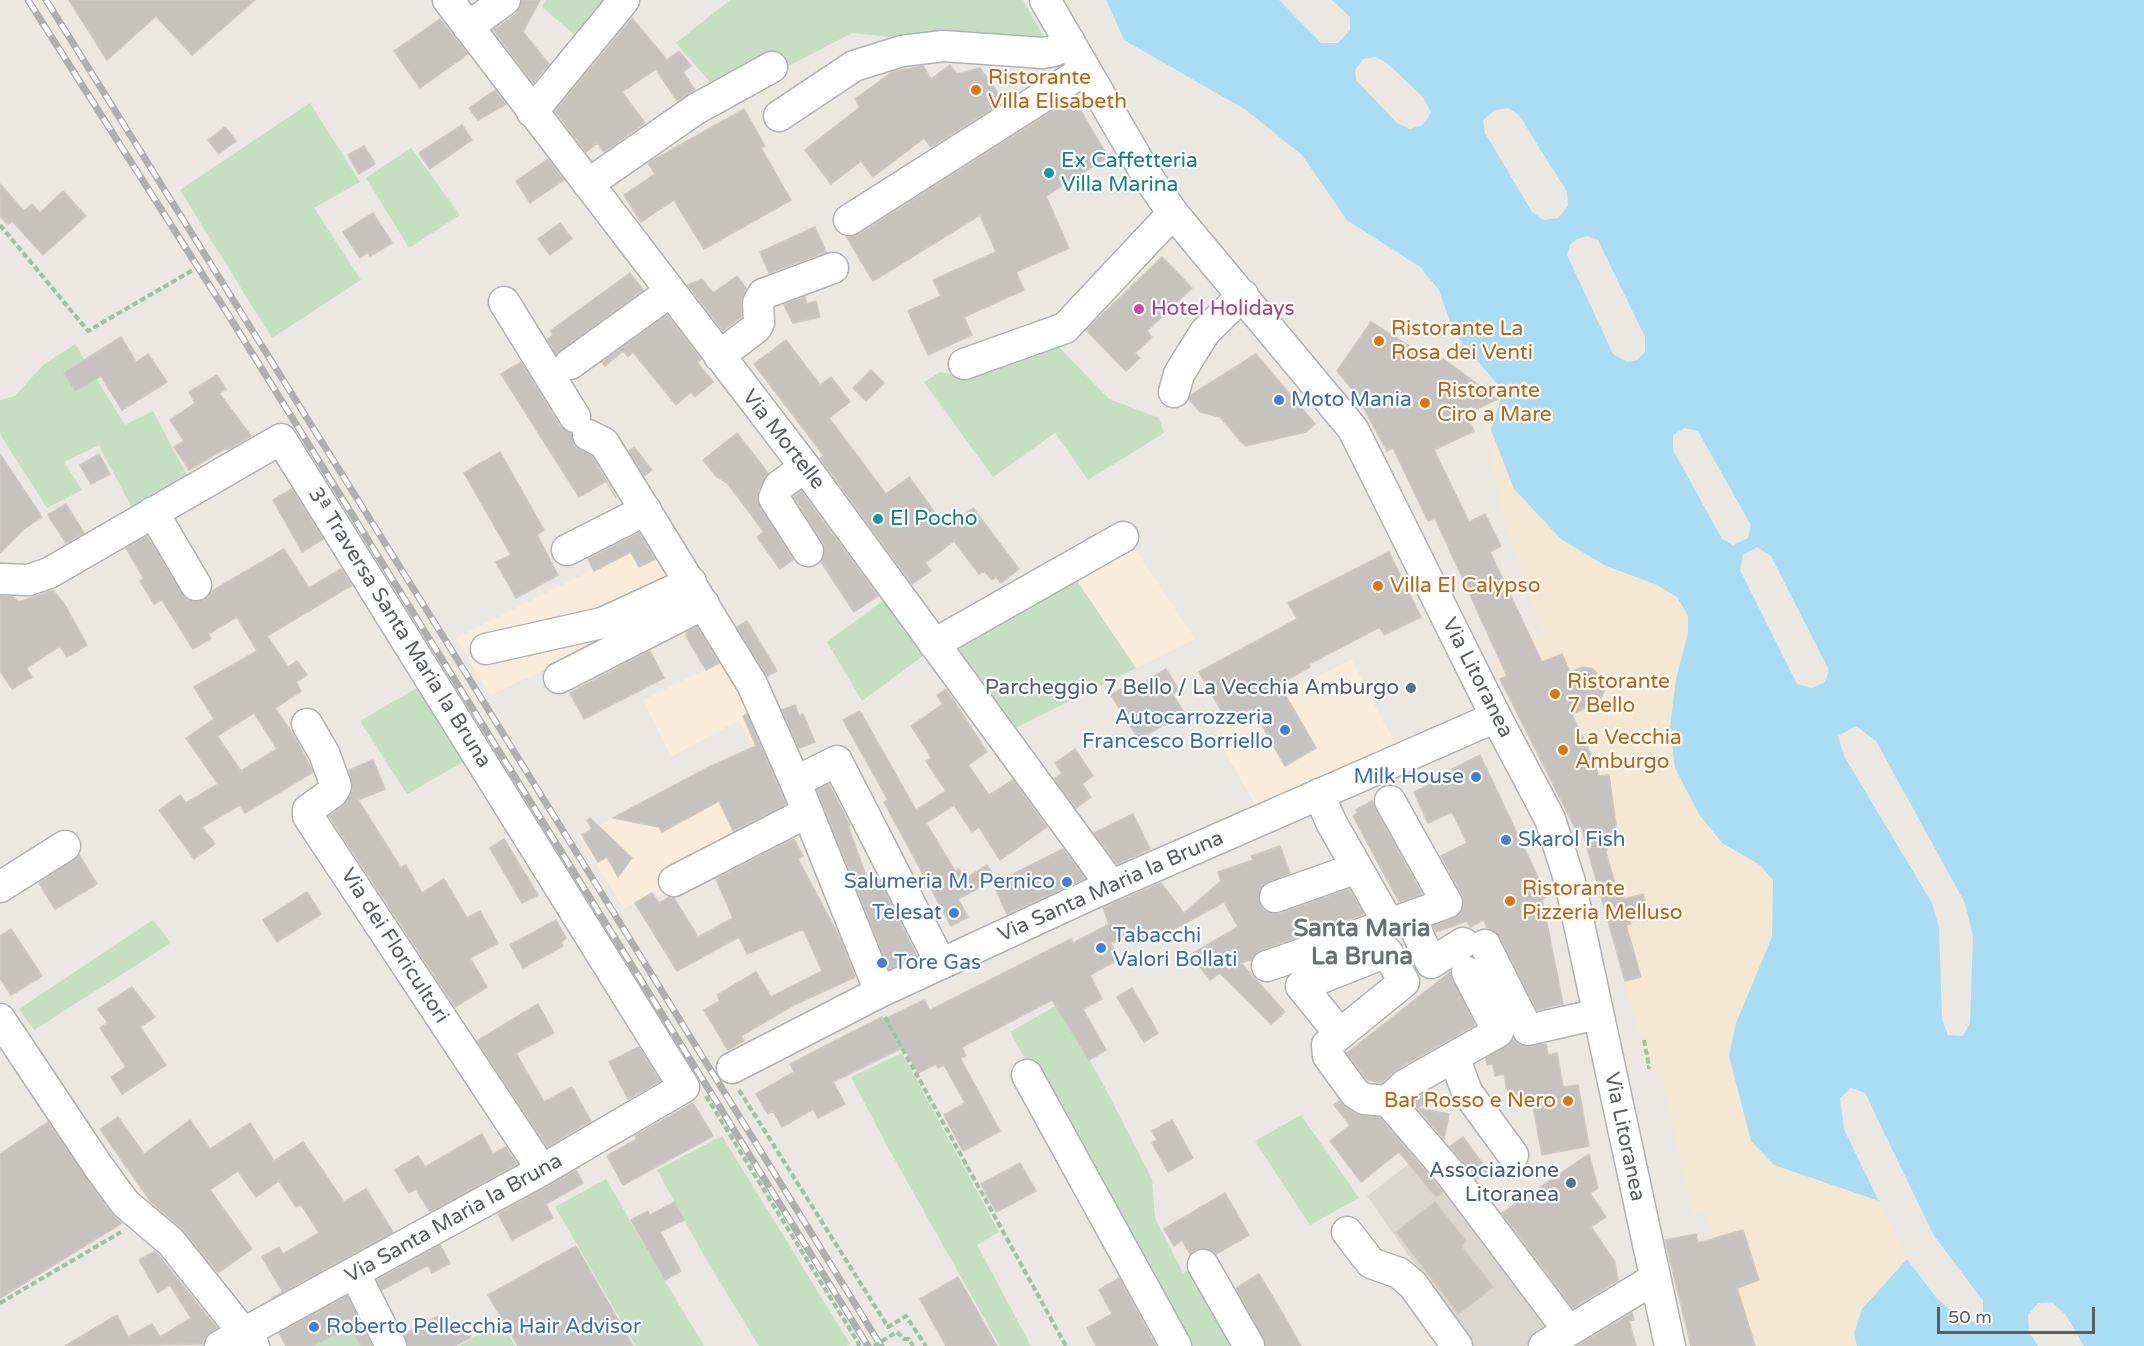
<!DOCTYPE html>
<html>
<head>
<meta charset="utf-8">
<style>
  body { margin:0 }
  #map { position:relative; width:2144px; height:1346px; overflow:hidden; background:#ebe7e1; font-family:"Varela Round",sans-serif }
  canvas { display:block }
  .scale { position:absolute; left:1937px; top:1307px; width:158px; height:27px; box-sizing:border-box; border:3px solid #5a5e60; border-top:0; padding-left:8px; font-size:18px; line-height:21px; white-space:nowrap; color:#5a5e60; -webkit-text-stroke:4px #fff; paint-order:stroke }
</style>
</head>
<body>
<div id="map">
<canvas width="2144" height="1346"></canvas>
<div class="scale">50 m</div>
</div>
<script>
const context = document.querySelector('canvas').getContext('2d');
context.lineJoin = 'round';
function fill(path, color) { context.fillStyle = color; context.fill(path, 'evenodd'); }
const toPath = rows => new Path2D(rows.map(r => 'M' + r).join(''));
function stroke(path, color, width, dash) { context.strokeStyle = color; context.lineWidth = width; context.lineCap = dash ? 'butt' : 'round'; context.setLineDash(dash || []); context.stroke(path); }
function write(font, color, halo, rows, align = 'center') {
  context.font = font + ' "Varela Round",sans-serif'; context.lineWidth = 4.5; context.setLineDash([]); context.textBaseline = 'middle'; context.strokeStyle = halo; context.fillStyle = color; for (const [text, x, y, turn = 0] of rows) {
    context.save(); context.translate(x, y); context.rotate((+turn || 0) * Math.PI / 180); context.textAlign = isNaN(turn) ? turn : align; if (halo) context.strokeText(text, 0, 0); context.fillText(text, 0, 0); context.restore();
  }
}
fill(toPath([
  [657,538,694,602,490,695,456,638],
  [1131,543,1195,639,1136,668,1073,575],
  [728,658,770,739,752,747,739,720,671,757,643,700],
  [1351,659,1398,750,1257,808,1214,732],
  [704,770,743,853,658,897,654,892,624,909,579,836]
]), '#f9edd9');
fill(toPath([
  [1409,1164,1436,1197,1452,1184,1553,1319,1532,1346,1472,1346,1367,1196]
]), '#dad7d0');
fill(toPath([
  [546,0,617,0,583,42,542,7],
  [730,0,1023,0,1047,42,892,37,852,33,748,87,717,90,676,43],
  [310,103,360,182,314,208,361,280,272,338,180,190],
  [411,148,460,215,409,248,366,178],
  [75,344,125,425,153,411,190,481,134,512,99,445,64,462,82,490,47,508,0,434,0,400,15,396,43,365],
  [1059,347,1109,399,1159,418,1164,433,1088,480,1055,433,993,477,924,382,940,372,968,378],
  [1073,575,1136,668,1009,731,942,644],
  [891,595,931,650,862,701,827,642],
  [427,682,472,757,407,794,360,721],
  [153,920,171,943,34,1030,19,1009],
  [1057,1005,1102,1082,1152,1179,1155,1218,1183,1273,1191,1269,1240,1346,1186,1346,1010,1032],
  [902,1053,999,1232,977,1245,1031,1346,1000,1346,886,1144,851,1077],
  [1301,1115,1359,1198,1310,1225,1255,1141],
  [722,1136,850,1344,847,1346,759,1346,707,1261,657,1170],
  [606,1179,666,1283,704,1346,636,1346,555,1207],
  [502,1323,515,1346,458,1346],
  [351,1326,361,1346,313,1346]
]), '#c5e0c1');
fill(toPath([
  [1501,398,1491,430,1514,489,1561,539,1604,565,1657,585,1677,597,1688,616,1688,633,1676,679,1722,843,1760,865,1773,880,1772,937,1736,1023,1830,1183,1879,1201,1907,1259,1862,1309,1854,1334,1857,1346,1755,1346,1737,1288,1759,1280,1743,1231,1713,1239,1707,1213,1692,1215,1661,1071,1648,1072,1625,981,1641,977,1606,852,1616,825,1609,776,1598,776,1596,764,1572,715,1595,704,1601,698,1605,689,1603,680,1593,668,1583,667,1570,672,1561,654,1500,679,1491,660,1542,635,1504,521,1481,407]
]), '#f4e8d3');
fill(toPath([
  [1106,0,2144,0,2144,1346,1857,1346,1854,1334,1862,1309,1907,1259,1936,1297,1956,1315,1974,1321,1983,1314,1983,1301,1934,1236,1865,1093,1851,1088,1841,1098,1844,1129,1879,1201,1774,1165,1751,1141,1729,1056,1736,1023,1772,937,1773,880,1760,865,1722,843,1699,814,1675,768,1670,726,1676,679,1688,633,1688,616,1677,597,1657,585,1604,565,1561,539,1514,489,1491,430,1501,398,1500,387,1454,333,1439,290,1420,267,1347,220,1302,155,1246,110,1124,40]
]), '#a9ddf3');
fill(toPath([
  [1103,0,1106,0,1124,40,1179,72,1176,74,1122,43],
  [1279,0,1332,0,1350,17,1350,30,1338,43,1321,43],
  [1375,57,1387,63,1423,97,1431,112,1423,125,1410,129,1397,123,1356,80,1355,70,1363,59],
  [1508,108,1519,115,1567,192,1568,206,1558,218,1543,220,1532,212,1485,133,1483,120,1495,110],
  [1588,236,1598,240,1645,337,1645,352,1637,360,1627,362,1613,354,1567,255,1570,245,1577,239],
  [1685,428,1698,431,1751,525,1748,538,1733,545,1722,539,1673,450,1673,435],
  [1757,547,1771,556,1829,670,1825,682,1812,688,1797,684,1740,570,1743,555],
  [1856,726,1876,741,1965,903,1973,936,1970,1023,1963,1036,1948,1035,1942,1020,1939,928,1932,903,1844,756,1838,736],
  [1851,1088,1865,1093,1894,1158,1934,1236,1983,1301,1983,1314,1974,1322,1956,1315,1936,1297,1907,1259,1906,1256,1909,1257,1938,1295,1957,1313,1973,1318,1980,1312,1980,1302,1931,1238,1863,1095,1852,1091,1844,1099,1847,1128,1881,1199,1880,1203,1844,1129,1840,1098],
  [2052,1302,2066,1315,2084,1346,2038,1346,2029,1332,2028,1315,2038,1303]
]), '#ebe7e1');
const building = toPath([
  [69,0,255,0,192,55,156,16,107,60,69,0],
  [522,0,540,0,523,32,549,64,533,83,493,30,516,14,522,0],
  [632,18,667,60,679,51,691,66,683,72,695,90,677,101,656,69,622,92,645,123,604,152,597,143,586,152,555,111,632,18],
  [440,19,468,54,420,88,394,51,440,19],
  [950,65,957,74,980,68,1004,101,931,147,924,138,873,177,861,161,831,184,805,150,860,107,855,99,892,72,923,66,931,79,950,65],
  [495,90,506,104,478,120,469,108,495,90],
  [1073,98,1108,157,1046,196,1069,248,1016,272,1024,290,964,317,972,335,928,355,908,311,941,296,933,280,996,252,980,215,873,281,846,236,858,235,1073,98],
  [744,109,765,146,761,148,791,200,704,249,674,200,641,222,624,195,655,174,648,163,744,109],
  [462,125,472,140,430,169,419,153,462,125],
  [225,127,236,141,219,154,208,140,225,127],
  [364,146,375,164,359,174,348,155,364,146],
  [548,159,564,180,530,203,516,181,548,159],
  [0,184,24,211,32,204,40,213,63,191,86,216,43,255,12,221,8,225,0,216,0,184],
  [373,213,392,243,370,256,368,252,360,258,343,232,373,213],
  [560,223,572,239,550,255,538,239,560,223],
  [815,227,826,252,769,273,760,252,815,227],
  [1162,257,1192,288,1147,331,1152,337,1135,353,1140,358,1126,371,1086,330,1162,257],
  [630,273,643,290,556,354,547,339,553,335,550,331,630,273],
  [737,276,746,288,741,303,741,317,723,331,688,285,702,279,713,293,737,276],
  [805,297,807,304,816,301,820,317,793,323,784,305,805,297],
  [667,315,701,359,697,362,713,382,695,397,691,392,676,405,633,352,628,357,623,351,605,366,602,362,667,315],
  [1371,322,1433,361,1438,355,1498,399,1466,414,1474,431,1434,450,1469,522,1485,514,1501,546,1490,552,1542,662,1562,654,1570,672,1583,667,1593,669,1603,680,1605,689,1601,698,1595,704,1572,714,1596,765,1598,776,1609,775,1616,825,1606,852,1618,895,1623,894,1624,899,1643,894,1648,911,1630,917,1631,924,1626,925,1641,977,1625,981,1581,826,1575,828,1500,679,1507,676,1435,518,1428,521,1393,448,1387,451,1356,394,1337,371,1371,322],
  [121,337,136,362,148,354,167,382,122,410,101,376,75,391,64,373,121,337],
  [786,340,820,385,831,377,850,402,829,418,886,494,909,477,941,521,944,519,950,526,973,508,1019,569,1001,583,996,577,992,580,984,571,979,574,954,541,925,563,931,571,912,584,820,458,824,456,754,364,786,340],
  [1256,354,1315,424,1306,432,1245,446,1220,417,1200,412,1189,399,1191,395,1256,354],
  [521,362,560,426,571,433,574,445,592,456,616,498,606,481,579,497,501,374,521,362],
  [871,370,884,383,866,401,853,388,871,370],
  [217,375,226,389,219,393,251,436,227,450,226,448,189,470,174,447,184,441,170,420,195,403,189,392,217,375],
  [737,433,768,473,758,491,757,500,793,560,780,569,757,537,764,532,728,484,716,476,703,460,737,433],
  [634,447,652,470,644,476,629,451,634,447],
  [500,452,544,530,537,535,558,575,516,598,496,562,511,555,464,473,500,452],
  [0,454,42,517,24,529,0,553,0,454],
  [99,454,110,474,91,484,80,465,99,454],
  [292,489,323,539,302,552,273,500,292,489],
  [801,491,878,596,854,612,821,562,825,551,823,542,794,497,801,491],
  [66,504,84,533,66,543,48,515,66,504],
  [639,533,655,559,639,567,631,552,594,571,588,559,639,533],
  [147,536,187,600,204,600,212,591,284,549,309,588,341,569,352,585,267,636,288,667,297,661,307,675,296,682,301,691,275,708,296,739,313,772,245,813,240,805,202,827,215,844,194,859,159,810,180,795,186,803,218,784,186,738,214,719,194,687,257,651,237,617,208,634,211,638,193,649,162,600,154,604,140,581,144,579,126,548,147,536],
  [254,713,277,749,241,771,217,736,254,713],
  [1389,552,1421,617,1384,635,1380,627,1309,664,1310,667,1279,684,1316,748,1285,766,1252,708,1227,721,1199,672,1297,619,1288,603,1389,552],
  [53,590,65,605,87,645,67,657,60,646,26,668,32,677,12,689,0,671,0,596,13,597,19,602,53,590],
  [747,621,777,671,767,676,737,627,747,621],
  [697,627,719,663,706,670,686,636,687,632,697,627],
  [650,651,664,678,584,719,570,693,650,651],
  [1166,669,1179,690,1172,694,1184,712,1139,740,1111,695,1136,680,1140,685,1166,669],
  [946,689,987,752,968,765,989,795,1013,780,1047,827,1000,860,979,827,972,832,954,805,926,823,955,871,959,869,965,879,987,865,996,879,958,899,968,917,951,926,884,802,888,800,843,720,860,711,916,810,946,791,926,761,932,758,911,726,943,704,937,695,946,689],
  [795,705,799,716,803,714,815,742,799,748,782,710,795,705],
  [747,714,786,804,733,831,719,801,662,832,659,827,613,818,709,767,756,746,743,716,747,714],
  [1075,749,1093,776,1082,784,1091,797,1076,808,1054,779,1062,773,1055,763,1075,749],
  [1480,755,1547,896,1542,899,1563,1004,1537,1010,1500,937,1487,928,1484,920,1470,927,1467,921,1436,932,1433,926,1453,919,1461,913,1464,904,1462,895,1441,856,1467,843,1452,812,1428,823,1414,792,1442,779,1440,775,1480,755],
  [373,760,385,789,358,800,401,868,406,865,422,893,444,879,467,918,480,911,498,943,470,958,487,987,455,1007,329,816,343,806,351,794,353,787,349,770,373,760],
  [829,784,850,825,848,826,869,884,879,880,917,956,889,969,817,790,829,784],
  [1372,801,1375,809,1422,894,1399,902,1353,816,1358,813,1356,810,1372,801],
  [1133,814,1150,849,1117,864,1094,833,1133,814],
  [590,818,632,858,618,877,607,857,598,862,582,835,592,829,587,820,590,818],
  [504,839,538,895,522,903,490,848,504,839],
  [794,839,803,856,798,859,839,936,855,977,792,1006,741,1036,744,1040,728,1050,704,1010,720,1001,717,995,756,972,771,997,822,971,803,929,747,954,739,937,677,971,635,903,652,893,659,903,669,897,674,898,698,937,733,918,716,879,794,839],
  [1280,846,1290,873,1262,886,1259,902,1264,910,1272,914,1281,913,1349,889,1364,914,1261,950,1251,960,1241,963,1285,1012,1271,1024,1220,973,1210,980,1190,955,1238,927,1224,902,1156,939,1110,942,1119,959,1090,975,1102,999,1083,1009,1106,1050,1089,1060,1052,1000,962,1047,966,1056,960,1058,1000,1131,963,1151,944,1115,965,1103,944,1065,938,1068,936,1064,918,1073,904,1047,833,1082,845,1104,818,1118,813,1109,782,1127,773,1111,768,1114,756,1094,794,1072,790,1064,882,1017,883,1020,924,1000,930,1010,1071,939,1073,943,1109,924,1103,908,1161,883,1184,913,1221,881,1218,872,1253,860,1251,856,1280,846],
  [1063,849,1085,878,1007,914,993,884,1063,849],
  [79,855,97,884,55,909,39,883,79,855],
  [307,892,321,914,277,942,263,920,307,892],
  [556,920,566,938,561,942,563,946,523,968,510,945,556,920],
  [11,929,42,976,11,995,0,978,0,936,11,929],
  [1450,972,1475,1025,1397,1069,1382,1083,1367,1080,1347,1053,1450,972],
  [132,987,155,1017,140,1027,166,1065,122,1094,111,1077,126,1067,100,1028,108,1023,98,1009,132,987],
  [1132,988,1158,1033,1144,1042,1117,997,1132,988],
  [538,1004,554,1033,516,1053,544,1102,572,1087,591,1121,547,1147,477,1041,538,1004],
  [1513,1040,1525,1047,1546,1044,1548,1055,1557,1053,1563,1087,1578,1085,1589,1146,1542,1155,1533,1106,1519,1108,1518,1099,1509,1101,1504,1074,1495,1076,1493,1064,1487,1065,1486,1058,1513,1040],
  [639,1047,660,1081,628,1099,609,1062,639,1047],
  [1429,1091,1433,1095,1418,1108,1449,1114,1444,1139,1412,1102,1429,1091],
  [1339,1101,1355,1114,1380,1118,1443,1192,1436,1197,1399,1152,1361,1182,1330,1141,1350,1125,1334,1105,1339,1101],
  [693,1103,713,1136,623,1185,607,1156,637,1139,635,1136,693,1103],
  [118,1117,144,1154,190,1120,210,1149,250,1123,274,1161,303,1142,344,1202,366,1189,393,1232,272,1298,283,1292,262,1257,279,1247,283,1254,319,1233,301,1204,296,1207,279,1181,256,1197,238,1171,210,1190,252,1249,218,1273,184,1231,151,1202,100,1129,118,1117],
  [1172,1120,1193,1158,1168,1172,1152,1143,1157,1140,1152,1131,1172,1120],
  [48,1122,111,1213,122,1223,0,1298,0,1154,48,1122],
  [482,1134,493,1154,506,1147,517,1164,430,1212,416,1189,409,1193,395,1170,418,1156,425,1167,482,1134],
  [1463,1137,1488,1171,1476,1179,1450,1146,1463,1137],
  [1589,1154,1598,1188,1590,1193,1606,1217,1591,1227,1615,1262,1618,1280,1573,1308,1502,1213,1589,1154],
  [1020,1163,1036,1191,996,1212,981,1184,1020,1163],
  [576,1170,583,1183,546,1204,553,1218,512,1240,498,1214,576,1170],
  [1225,1193,1249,1235,1216,1254,1203,1248,1190,1254,1182,1240,1174,1246,1164,1229,1225,1193],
  [675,1202,684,1220,660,1232,681,1271,665,1280,631,1220,648,1211,650,1215,675,1202],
  [1435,1202,1466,1241,1461,1246,1493,1287,1459,1314,1396,1232,1435,1202],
  [1743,1230,1759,1280,1737,1288,1755,1346,1691,1346,1665,1240,1696,1234,1698,1243,1743,1230],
  [440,1245,450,1263,432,1273,428,1265,382,1290,377,1280,440,1245],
  [576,1246,633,1346,518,1346,488,1295,576,1246],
  [155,1251,217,1328,206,1337,203,1344,65,1346,117,1315,128,1337,152,1324,160,1337,191,1318,170,1285,158,1293,139,1260,155,1251],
  [1259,1274,1283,1314,1301,1346,1266,1346,1236,1288,1259,1274],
  [958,1277,997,1346,946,1346,920,1299,958,1277],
  [1119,1278,1156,1346,1096,1346,1087,1328,1112,1314,1099,1290,1119,1278],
  [347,1296,372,1346,361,1346,351,1326,313,1346,286,1346,279,1333,347,1296],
  [1632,1313,1634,1320,1629,1321,1636,1346,1577,1346,1632,1313],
  [438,1316,445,1330,463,1321,471,1337,454,1346,408,1346,404,1334,438,1316]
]);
fill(building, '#c6c2be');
stroke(building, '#cec8c1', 1.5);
const minor = toPath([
  [448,0,805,467,1111,885],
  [1045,0,1149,179,1173,213,1353,429,1496,717,1550,819,1570,882,1670,1346],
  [468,27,505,0],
  [532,112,624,0],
  [779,116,854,66,902,51,943,46,1043,53,1054,51,1070,42],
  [588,184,696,109,772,67],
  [849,220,1085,70],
  [504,302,575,417],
  [719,356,756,328,759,323,758,303,763,294,833,268],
  [570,364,670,292],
  [964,364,1065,328,1173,213],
  [1174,392,1179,374,1205,332,1243,295],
  [588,435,604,443,752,684,797,786,880,992],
  [805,467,779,486,774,498,808,551],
  [153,512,196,585],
  [567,550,646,510],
  [0,579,29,580,49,573,281,439,684,1087,542,1170,220,1346],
  [934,644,1123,537],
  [486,649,602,623,691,582],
  [559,678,704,604],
  [307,724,324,753,336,786,333,792,308,810,308,816,542,1170],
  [807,776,837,761,941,964],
  [1319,794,1331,822,1389,924,1447,903,1390,801],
  [674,881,808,812],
  [0,887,65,846],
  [1275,897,1357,868],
  [1410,917,1431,963,1463,943],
  [1485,945,1528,1030,1598,1014],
  [1267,966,1389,924],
  [0,1019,98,1166,125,1203,171,1242,254,1346],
  [1340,1034,1301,986,1387,952,1404,982,1340,1034,1327,1045,1328,1056,1355,1093,1364,1099,1388,1101,1450,1173,1568,1330],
  [1454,1057,1467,1092,1513,1155],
  [732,1068,880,992,1094,893,1496,717],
  [1027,1075,1176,1346],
  [1388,1101,1406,1084,1498,1032,1467,972],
  [1347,1232,1371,1263,1399,1273,1413,1285,1457,1346],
  [1203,1265,1249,1346],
  [355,1274,391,1346],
  [1544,1346,1654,1279]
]);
stroke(minor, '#afb2b5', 33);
stroke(toPath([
  [0,225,88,331,193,270],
  [885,1017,1066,1346],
  [1644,1040,1649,1067,1647,1067],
  [739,1090,888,1327,906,1316,926,1346],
  [706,1096,859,1344,856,1346],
  [0,1303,121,1232]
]), '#9dc2a2', 4, [6, 3]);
stroke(minor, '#fff', 30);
const rail = toPath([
  [28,0,229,316,868,1346],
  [46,0,436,625,881,1346]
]);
stroke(rail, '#aeafaf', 7);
stroke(rail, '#fff', 4.5, [14]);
stroke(toPath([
  [874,1346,897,1332,904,1339,909,1339,913,1346]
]), '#9dc2a2', 4, [6, 3]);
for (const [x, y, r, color] of [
  [976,90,6,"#e8710a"],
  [1049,173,6,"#0f9aa8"],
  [1139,309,6,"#d1479c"],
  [1379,341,6,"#e8710a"],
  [1279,400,6,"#3f7fe0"],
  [1425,403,6,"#e8710a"],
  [878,519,6,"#0f9aa8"],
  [1378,586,6,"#e8710a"],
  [1411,688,6,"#5c6f8a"],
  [1555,694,6,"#e8710a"],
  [1285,730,6,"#3f7fe0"],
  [1563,750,6,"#e8710a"],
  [1476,777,6,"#3f7fe0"],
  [1506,840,6,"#3f7fe0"],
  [1067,882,6,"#3f7fe0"],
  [1510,901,6,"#e8710a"],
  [954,913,6,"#3f7fe0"],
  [1101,948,6,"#3f7fe0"],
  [882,963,6,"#3f7fe0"],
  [1568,1101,6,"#e8710a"],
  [1571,1183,6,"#5c6f8a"],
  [314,1327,6,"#3f7fe0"]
]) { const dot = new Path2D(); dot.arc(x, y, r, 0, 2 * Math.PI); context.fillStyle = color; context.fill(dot); stroke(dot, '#fff', 2); }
write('21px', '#c56008', '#fff', [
  ["Ristorante",988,78],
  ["Villa Elisabeth",988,102],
  ["Ristorante La",1391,329],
  ["Rosa dei Venti",1391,353],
  ["Ristorante",1437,391],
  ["Ciro a Mare",1437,415],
  ["Villa El Calypso",1390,586],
  ["Ristorante",1567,682],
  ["7 Bello",1567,706],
  ["La Vecchia",1575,738],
  ["Amburgo",1575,762],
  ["Ristorante",1522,889],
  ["Pizzeria Melluso",1522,913],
  ["Bar Rosso e Nero",1556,1101,"right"]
], 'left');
write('21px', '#0d838f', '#fff', [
  ["Ex Caffetteria",1061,161],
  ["Villa Marina",1061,185],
  ["El Pocho",890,519]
], 'left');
write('21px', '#b23c85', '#fff', [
  ["Hotel Holidays",1151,309]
], 'left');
write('21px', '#366cbe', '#fff', [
  ["Moto Mania",1291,400],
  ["Autocarrozzeria",1273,718,"right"],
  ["Francesco Borriello",1273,742,"right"],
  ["Milk House",1464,777,"right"],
  ["Skarol Fish",1518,840],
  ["Salumeria M. Pernico",1055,882,"right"],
  ["Telesat",942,913,"right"],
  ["Tabacchi",1113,936],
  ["Valori Bollati",1113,960],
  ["Tore Gas",894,963],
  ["Roberto Pellecchia Hair Advisor",326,1327]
], 'left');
write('21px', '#5a5e60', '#fff', [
  ["Via Mortelle",783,440,52],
  ["3ª Traversa Santa Maria la Bruna",399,628,58],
  ["Via Litoranea",1477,678,63],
  ["Via Santa Maria la Bruna",1111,887,-24],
  ["Via dei Floricultori",394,946,57],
  ["Via Litoranea",1624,1137,78],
  ["Via Santa Maria la Bruna",454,1219,-29]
]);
write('21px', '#4e5e75', '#fff', [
  ["Parcheggio 7 Bello / La Vecchia Amburgo",1399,688],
  ["Associazione",1559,1171],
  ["Litoranea",1559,1195]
], 'right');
write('bold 24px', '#6b7072', '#fff', [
  ["Santa Maria",1362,930],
  ["La Bruna",1362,958]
]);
</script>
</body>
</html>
